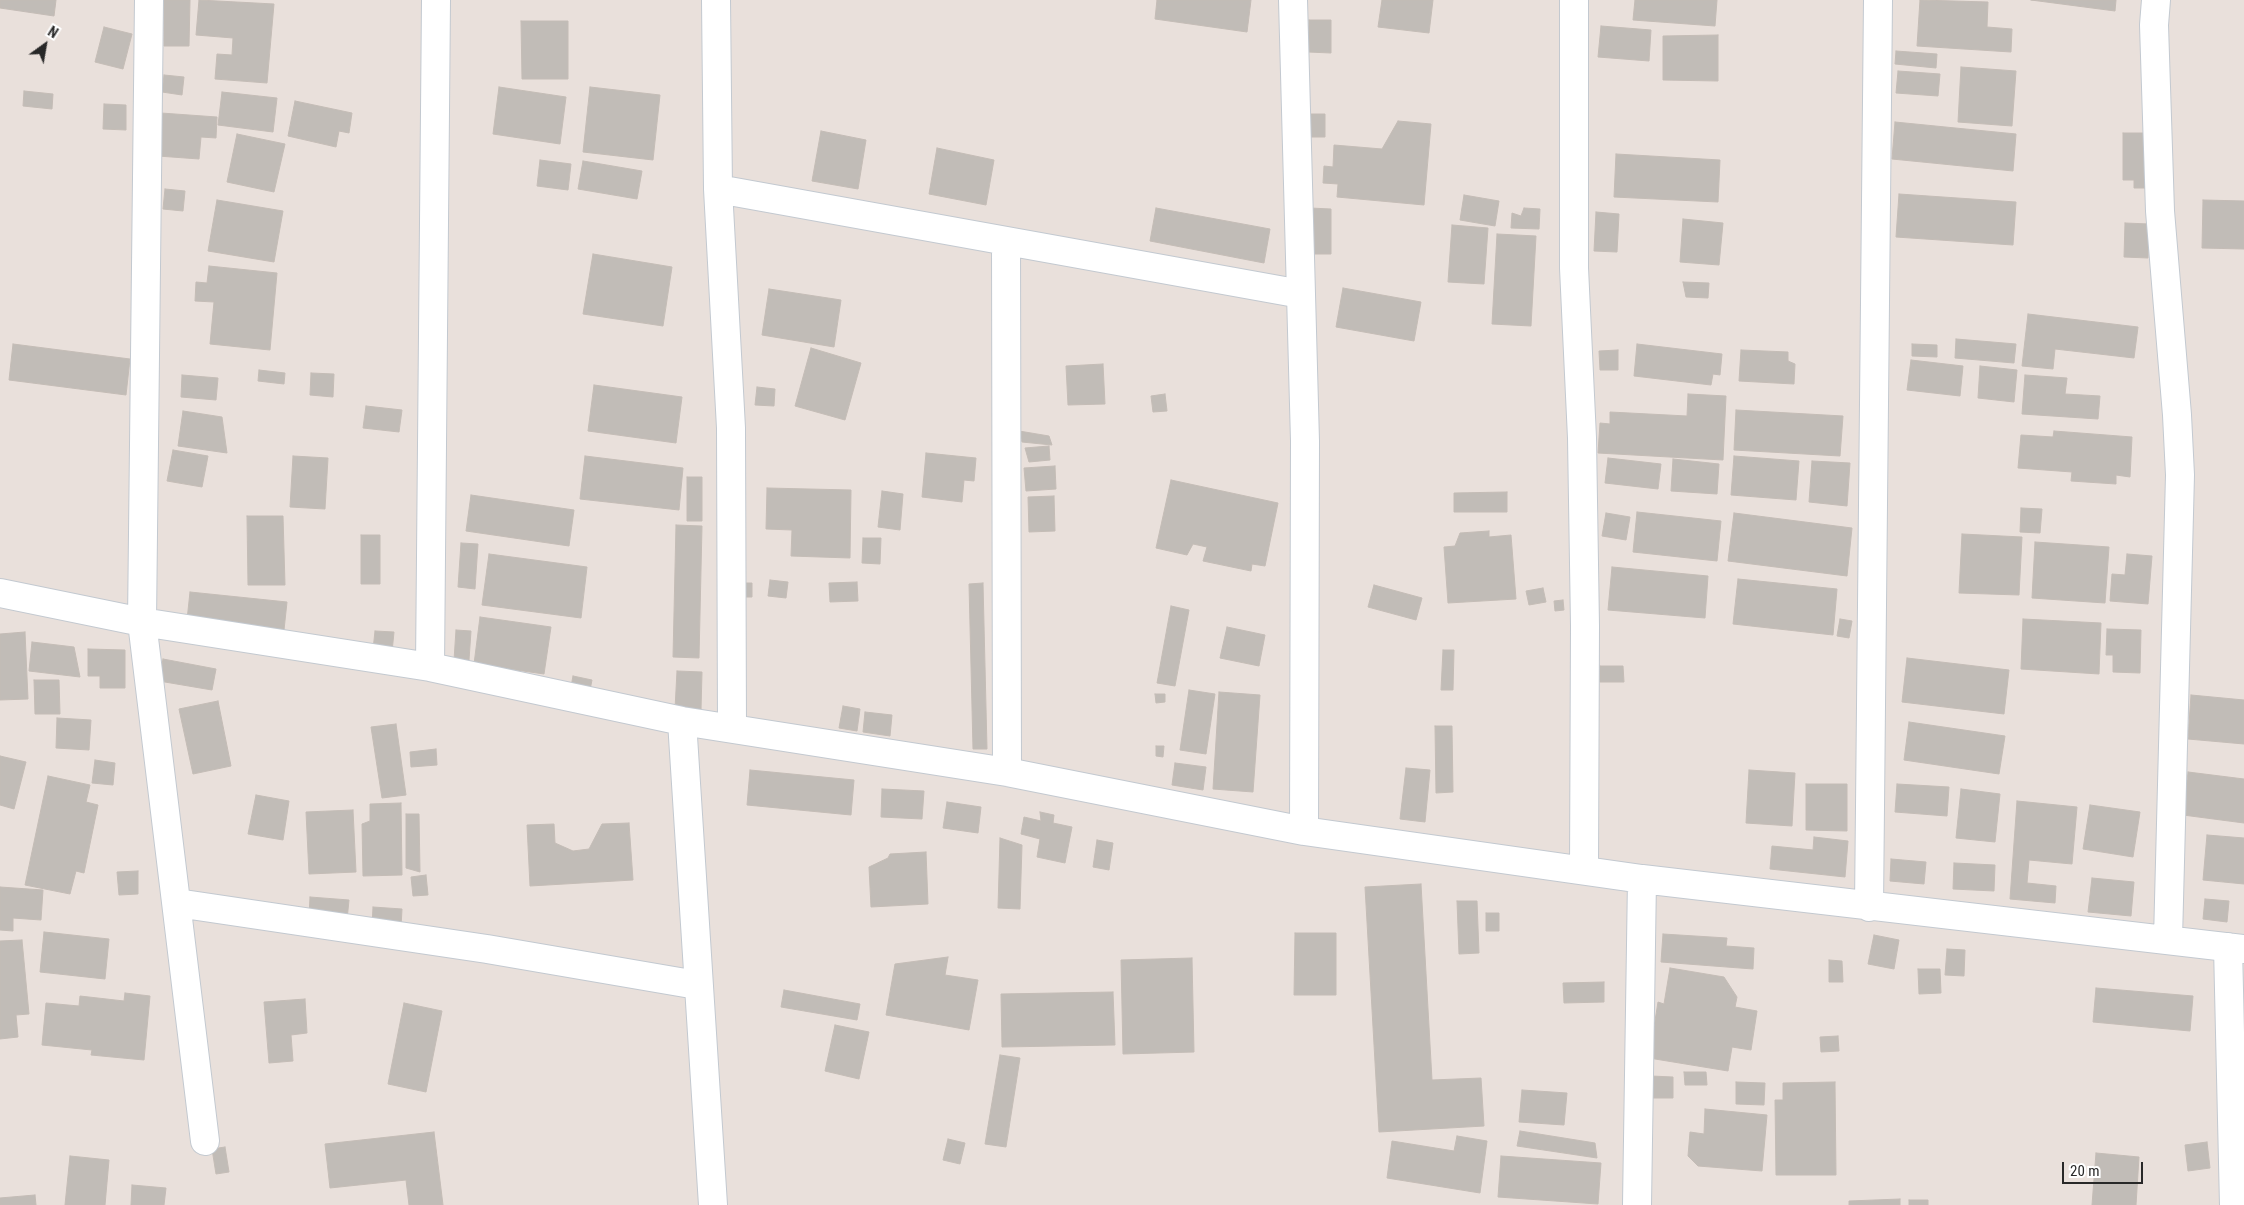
<!DOCTYPE html>
<html>
<head>
<meta charset="utf-8">
<style>
  body { margin:0 }
  #map { position:relative; width:2244px; height:1205px; overflow:hidden; background:#e9e0db; font-family:"Roboto Condensed",sans-serif }
  canvas { display:block }
  .north { position:absolute; left:20px; top:20px; width:50px; height:50px; -webkit-text-stroke:4px #fff; paint-order:stroke; rotate:32deg; font-size:14px; font-weight:700; line-height:20px; text-align:center; color:#282828 }
  .north::after { content:''; display:block; margin:auto; width:18px; height:22px; background:#282828; clip-path:polygon(50% 0,100% 100%,50% 72%,0 100%) }
  .scale { position:absolute; left:2062px; top:1162px; width:81px; height:22px; box-sizing:border-box; border:2px solid #282828; border-top:0; padding-left:6px; font-size:15px; line-height:18px; white-space:nowrap; color:#282828; -webkit-text-stroke:4px #fff; paint-order:stroke }
</style>
</head>
<body>
<div id="map">
<canvas width="2244" height="1205"></canvas>
<div class="north">N</div>
<div class="scale">20 m</div>
</div>
<script>
const context = document.querySelector('canvas').getContext('2d');
context.lineJoin = 'round';
function fill(path, color) { context.fillStyle = color; context.fill(path, 'evenodd'); }
const toPath = rows => new Path2D(rows.map(r => 'M' + r).join(''));
function stroke(path, color, width, dash) { context.strokeStyle = color; context.lineWidth = width; context.lineCap = dash ? 'butt' : 'round'; context.setLineDash(dash || []); context.stroke(path); }
const building = toPath([
  [0,0,56,0,54,16,0,8,0,0],
  [164,0,190,0,189,46,164,46,164,0],
  [199,0,274,4,267,83,215,79,217,54,232,55,233,38,196,35,199,0],
  [1157,0,1251,0,1247,32,1155,19,1157,0],
  [1382,0,1433,0,1429,33,1378,27,1382,0],
  [1635,0,1717,0,1715,26,1633,20,1635,0],
  [1920,0,1988,2,1987,27,2012,29,2011,52,1917,46,1920,0],
  [2031,0,2116,0,2115,11,2031,0],
  [1309,20,1331,20,1331,53,1308,52,1309,20],
  [521,21,568,21,568,79,522,79,521,21],
  [1601,26,1651,30,1649,61,1598,57,1601,26],
  [104,27,132,34,123,69,95,62,104,27],
  [1718,35,1718,81,1663,80,1663,36,1718,35],
  [1896,51,1937,54,1936,68,1895,64,1896,51],
  [1961,67,2016,71,2012,126,1958,122,1961,67],
  [1898,71,1940,74,1938,96,1896,93,1898,71],
  [164,75,184,77,182,95,162,92,164,75],
  [499,87,566,97,560,144,493,134,499,87],
  [590,87,660,95,653,160,583,152,590,87],
  [24,91,53,94,52,109,23,106,24,91],
  [222,92,277,98,273,132,218,125,222,92],
  [295,101,352,113,349,133,339,131,336,147,288,136,295,101],
  [104,104,126,105,126,130,103,129,104,104],
  [161,113,217,117,216,138,201,137,199,159,158,156,161,113],
  [1310,114,1325,114,1325,137,1310,137,1310,114],
  [1398,121,1431,124,1424,205,1337,197,1338,184,1323,183,1324,166,1333,167,1334,145,1382,149,1398,121],
  [1895,122,2016,134,2013,171,1892,159,1895,122],
  [821,131,866,140,858,189,812,181,821,131],
  [2123,133,2147,133,2146,188,2134,188,2134,180,2123,180,2123,133],
  [237,134,285,144,274,192,227,182,237,134],
  [937,148,994,160,986,205,929,194,937,148],
  [1616,154,1720,160,1718,202,1614,197,1616,154],
  [540,160,571,164,568,190,537,186,540,160],
  [583,161,642,171,637,199,578,189,583,161],
  [165,189,185,191,183,211,163,209,165,189],
  [1899,194,2016,202,2013,245,1896,237,1899,194],
  [1464,195,1499,201,1495,226,1460,220,1464,195],
  [217,200,283,211,274,262,208,251,217,200],
  [2203,200,2244,201,2244,249,2202,248,2203,200],
  [1156,208,1270,229,1264,263,1150,241,1156,208],
  [1310,208,1331,209,1331,254,1310,254,1310,208],
  [1524,208,1540,209,1539,229,1511,228,1512,213,1521,216,1524,208],
  [1596,212,1619,214,1617,252,1594,251,1596,212],
  [1683,219,1723,223,1719,265,1680,262,1683,219],
  [2125,223,2149,224,2148,258,2124,257,2125,223],
  [1452,225,1488,228,1484,284,1448,282,1452,225],
  [1497,234,1536,236,1531,326,1492,324,1497,234],
  [593,254,672,267,663,326,583,314,593,254],
  [209,266,277,273,270,350,210,344,214,302,195,301,196,282,207,283,209,266],
  [1683,282,1709,283,1708,298,1686,297,1683,282],
  [1343,288,1421,302,1414,341,1336,327,1343,288],
  [769,289,841,300,834,347,762,335,769,289],
  [2028,314,2138,327,2134,358,2055,349,2053,369,2022,366,2028,314],
  [1956,339,2016,344,2014,363,1955,358,1956,339],
  [13,344,130,359,126,395,9,380,13,344],
  [1637,344,1722,354,1720,375,1713,374,1711,385,1634,376,1637,344],
  [1912,344,1937,345,1937,357,1912,356,1912,344],
  [811,348,861,363,845,420,795,406,811,348],
  [1618,350,1618,370,1600,370,1599,351,1618,350],
  [1741,350,1788,352,1788,361,1795,364,1794,384,1739,381,1741,350],
  [1911,360,1963,366,1960,396,1907,390,1911,360],
  [1103,364,1105,404,1068,405,1066,366,1103,364],
  [1980,366,2017,370,2014,402,1978,398,1980,366],
  [259,370,285,373,284,384,258,381,259,370],
  [311,373,334,374,333,397,310,395,311,373],
  [182,375,218,378,216,400,181,397,182,375],
  [2025,375,2067,378,2065,394,2100,396,2098,419,2022,414,2025,375],
  [594,385,682,397,676,443,588,431,594,385],
  [757,387,775,389,774,406,755,405,757,387],
  [1165,394,1167,411,1153,412,1151,396,1165,394],
  [1688,394,1726,396,1723,460,1598,453,1600,423,1610,424,1610,412,1687,416,1688,394],
  [366,406,402,410,399,432,363,428,366,406],
  [1736,410,1843,416,1840,456,1734,450,1736,410],
  [183,411,222,417,227,453,178,446,183,411],
  [1019,431,1049,436,1052,445,1022,442,1019,431],
  [2054,431,2132,437,2130,477,2116,475,2116,484,2071,481,2072,472,2018,468,2021,435,2053,437,2054,431],
  [1049,446,1050,460,1029,462,1025,448,1049,446],
  [173,450,208,456,202,487,167,481,173,450],
  [926,453,976,458,974,481,964,480,962,502,922,497,926,453],
  [293,456,328,458,325,509,290,507,293,456],
  [585,456,683,468,679,510,580,499,585,456],
  [1734,456,1799,461,1796,500,1731,495,1734,456],
  [1608,458,1661,464,1658,489,1605,483,1608,458],
  [1673,459,1719,464,1717,494,1671,491,1673,459],
  [1812,461,1850,463,1847,506,1809,502,1812,461],
  [1055,466,1056,489,1026,491,1024,468,1055,466],
  [687,477,702,477,702,521,687,521,687,477],
  [1171,480,1278,503,1265,566,1252,564,1251,571,1203,561,1207,547,1193,544,1187,555,1156,548,1171,480],
  [767,488,851,490,850,558,791,556,792,530,766,529,767,488],
  [882,491,903,494,900,530,878,527,882,491],
  [1507,492,1507,512,1454,512,1454,493,1507,492],
  [471,495,574,510,569,546,466,531,471,495],
  [1054,496,1055,531,1029,532,1028,497,1054,496],
  [2021,508,2042,509,2040,533,2020,532,2021,508],
  [1637,512,1721,521,1717,561,1633,552,1637,512],
  [1606,513,1630,517,1626,540,1602,536,1606,513],
  [1734,513,1852,528,1847,576,1728,561,1734,513],
  [247,516,283,516,285,585,248,585,247,516],
  [676,525,702,526,699,658,673,657,676,525],
  [1489,531,1489,537,1511,535,1516,599,1448,603,1444,547,1455,546,1460,533,1489,531],
  [1962,534,2022,537,2019,595,1959,593,1962,534],
  [361,535,380,535,380,584,361,584,361,535],
  [863,538,881,538,880,564,862,563,863,538],
  [2035,542,2109,547,2105,603,2032,598,2035,542],
  [461,543,478,544,475,589,458,587,461,543],
  [489,554,587,567,581,618,482,605,489,554],
  [2127,554,2152,556,2148,604,2110,601,2112,574,2125,575,2127,554],
  [1612,567,1708,576,1705,618,1608,610,1612,567],
  [1738,579,1837,589,1833,635,1733,624,1738,579],
  [770,580,788,582,786,598,768,596,770,580],
  [857,582,858,601,830,602,829,583,857,582],
  [737,583,752,583,752,597,738,597,737,583],
  [983,583,987,749,973,749,969,584,983,583],
  [1374,585,1422,598,1416,620,1368,607,1374,585],
  [1543,588,1546,602,1529,605,1526,591,1543,588],
  [190,592,287,602,284,630,187,620,190,592],
  [1563,600,1564,610,1555,611,1554,601,1563,600],
  [1171,606,1189,610,1175,686,1157,683,1171,606],
  [480,617,551,627,544,674,474,664,480,617],
  [1840,619,1852,621,1849,638,1837,636,1840,619],
  [2023,619,2101,623,2099,674,2021,669,2023,619],
  [1227,627,1265,635,1259,666,1220,658,1227,627],
  [2107,629,2141,630,2140,673,2113,672,2113,655,2106,655,2107,629],
  [456,630,471,631,469,660,454,660,456,630],
  [375,631,394,632,392,652,373,650,375,631],
  [25,632,28,699,0,700,0,634,25,632],
  [32,642,74,647,80,677,29,671,32,642],
  [88,649,125,650,125,688,100,688,100,676,88,676,88,649],
  [1443,650,1454,650,1453,690,1441,690,1443,650],
  [1907,658,2009,670,2004,714,1902,702,1907,658],
  [163,659,216,669,212,690,159,681,163,659],
  [1600,666,1623,666,1624,682,1600,682,1600,666],
  [677,671,702,672,701,710,675,709,677,671],
  [573,676,592,680,589,695,570,692,573,676],
  [34,680,59,680,60,714,35,714,34,680],
  [1189,690,1215,694,1206,754,1180,750,1189,690],
  [1219,692,1260,695,1253,792,1213,789,1219,692],
  [1155,694,1165,694,1165,702,1156,703,1155,694],
  [2191,695,2244,700,2244,744,2188,739,2191,695],
  [218,701,231,766,193,774,179,709,218,701],
  [843,706,860,709,857,731,839,728,843,706],
  [865,712,892,715,890,736,863,732,865,712],
  [57,718,91,720,89,750,56,748,57,718],
  [1909,722,2005,736,1999,774,1904,760,1909,722],
  [396,724,406,795,382,798,371,727,396,724],
  [1435,726,1452,726,1453,792,1436,793,1435,726],
  [1156,746,1164,746,1163,757,1156,756,1156,746],
  [436,749,437,765,411,767,410,752,436,749],
  [0,756,26,762,14,809,0,805,0,756],
  [95,760,115,763,113,785,92,783,95,760],
  [1175,763,1206,767,1203,790,1172,785,1175,763],
  [1406,768,1430,770,1425,822,1400,819,1406,768],
  [750,770,854,780,851,815,747,805,750,770],
  [1749,770,1795,773,1792,826,1746,823,1749,770],
  [2188,772,2244,779,2244,823,2183,815,2188,772],
  [48,776,90,785,86,802,98,805,84,873,76,871,70,894,25,885,48,776],
  [1806,784,1847,784,1847,831,1806,830,1806,784],
  [1897,784,1949,787,1947,816,1895,812,1897,784],
  [882,789,924,791,922,819,881,817,882,789],
  [1961,789,2000,794,1995,842,1956,838,1961,789],
  [256,795,289,801,283,840,248,834,256,795],
  [2017,801,2077,807,2072,864,2029,860,2027,883,2056,886,2055,903,2010,899,2017,801],
  [947,802,981,807,978,833,943,828,947,802],
  [401,803,402,875,363,876,362,824,370,821,370,804,401,803],
  [2090,805,2140,812,2133,857,2083,849,2090,805],
  [353,810,356,872,309,874,306,812,353,810],
  [1040,812,1054,815,1053,823,1072,827,1065,863,1037,857,1040,839,1021,834,1024,817,1041,821,1040,812],
  [406,814,419,814,420,872,406,868,406,814],
  [629,823,633,880,530,886,527,825,554,824,555,843,573,851,589,849,602,824,629,823],
  [2207,835,2244,838,2244,884,2203,880,2207,835],
  [1814,837,1848,841,1845,877,1770,869,1772,846,1813,850,1814,837],
  [1000,838,1022,845,1020,909,998,908,1000,838],
  [1097,840,1113,843,1109,870,1093,867,1097,840],
  [926,852,928,904,871,907,869,867,888,858,890,854,926,852],
  [1891,859,1926,862,1924,884,1890,881,1891,859],
  [1954,863,1995,865,1994,891,1953,889,1954,863],
  [138,871,138,894,119,895,117,872,138,871],
  [426,875,428,895,413,896,411,877,426,875],
  [2092,878,2134,882,2131,916,2088,912,2092,878],
  [1421,884,1432,1080,1481,1078,1484,1126,1379,1132,1365,887,1421,884],
  [0,887,43,890,41,920,13,918,13,931,0,930,0,887],
  [310,897,349,900,347,920,309,917,310,897],
  [2205,899,2229,901,2227,922,2203,919,2205,899],
  [1457,901,1477,901,1479,953,1459,954,1457,901],
  [373,907,402,909,401,927,372,926,373,907],
  [1486,913,1499,913,1499,931,1486,931,1486,913],
  [44,932,109,939,105,979,40,972,44,932],
  [1295,933,1336,933,1336,995,1294,995,1295,933],
  [1663,934,1727,938,1726,946,1754,948,1753,969,1661,962,1663,934],
  [1874,935,1899,940,1894,969,1868,964,1874,935],
  [22,940,29,1014,16,1015,18,1037,0,1039,0,941,22,940],
  [1947,949,1965,950,1964,976,1945,975,1947,949],
  [948,957,945,975,978,980,969,1030,886,1015,895,964,948,957],
  [1192,958,1194,1052,1123,1054,1121,960,1192,958],
  [1829,960,1842,961,1843,982,1829,982,1829,960],
  [1670,968,1724,977,1737,997,1735,1007,1757,1011,1751,1050,1732,1047,1728,1071,1649,1058,1658,1002,1664,1004,1670,968],
  [1918,969,1940,969,1941,993,1919,994,1918,969],
  [1604,982,1604,1002,1564,1003,1563,983,1604,982],
  [2096,988,2193,996,2190,1031,2093,1022,2096,988],
  [784,990,860,1004,857,1020,781,1007,784,990],
  [1113,992,1115,1045,1002,1047,1001,994,1113,992],
  [125,993,150,996,144,1060,91,1055,92,1050,42,1045,46,1003,79,1006,80,996,124,1001,125,993],
  [305,999,307,1033,291,1035,293,1061,269,1063,264,1002,305,999],
  [404,1003,442,1011,426,1092,388,1084,404,1003],
  [835,1025,869,1032,859,1079,825,1071,835,1025],
  [1838,1036,1839,1051,1821,1052,1820,1037,1838,1036],
  [1000,1055,1020,1058,1006,1147,985,1144,1000,1055],
  [1684,1072,1706,1072,1707,1085,1685,1085,1684,1072],
  [1651,1076,1673,1077,1673,1098,1650,1098,1651,1076],
  [1736,1082,1765,1083,1764,1105,1736,1104,1736,1082],
  [1835,1082,1836,1175,1776,1175,1775,1100,1783,1100,1783,1083,1835,1082],
  [1522,1090,1567,1093,1564,1125,1519,1122,1522,1090],
  [1705,1109,1767,1115,1762,1171,1698,1166,1688,1156,1690,1132,1704,1134,1705,1109],
  [1520,1131,1595,1143,1597,1158,1517,1146,1520,1131],
  [434,1132,443,1205,409,1205,406,1180,330,1188,325,1144,434,1132],
  [1457,1136,1487,1141,1480,1193,1387,1178,1392,1141,1454,1151,1457,1136],
  [948,1139,965,1143,960,1164,943,1160,948,1139],
  [2207,1142,2210,1168,2188,1171,2185,1145,2207,1142],
  [225,1147,229,1172,216,1174,212,1149,225,1147],
  [2096,1153,2139,1157,2136,1205,2092,1205,2096,1153],
  [70,1156,109,1160,105,1205,65,1205,70,1156],
  [1501,1156,1601,1163,1598,1204,1498,1197,1501,1156],
  [132,1185,166,1188,164,1205,131,1205,132,1185],
  [35,1195,36,1205,0,1205,0,1198,35,1195],
  [1900,1199,1900,1205,1849,1205,1849,1201,1900,1199],
  [1909,1200,1928,1200,1928,1205,1909,1205,1909,1200]
]);
fill(building, '#c1bcb7');
stroke(building, '#c4bcb6', 1);
const minor = toPath([
  [149,0,142,622,205,1141],
  [716,0,718,189,731,428,732,728],
  [1293,0,1305,441,1304,831],
  [1574,0,1574,268,1582,438,1585,626,1584,870],
  [2156,0,2154,25,2160,211,2177,415,2180,475,2168,939],
  [718,189,1301,294],
  [1006,242,1007,772],
  [0,593,142,622,430,667,682,721,1007,772,1304,831,1642,879,2244,949],
  [430,667,436,0],
  [682,721,713,1205],
  [177,903,487,949,697,985],
  [1869,907,1878,0],
  [2228,947,2234,1205],
  [1637,1205,1642,879]
]);
stroke(minor, '#c3c9d0', 30);
stroke(minor, '#fff', 28);
</script>
</body>
</html>
